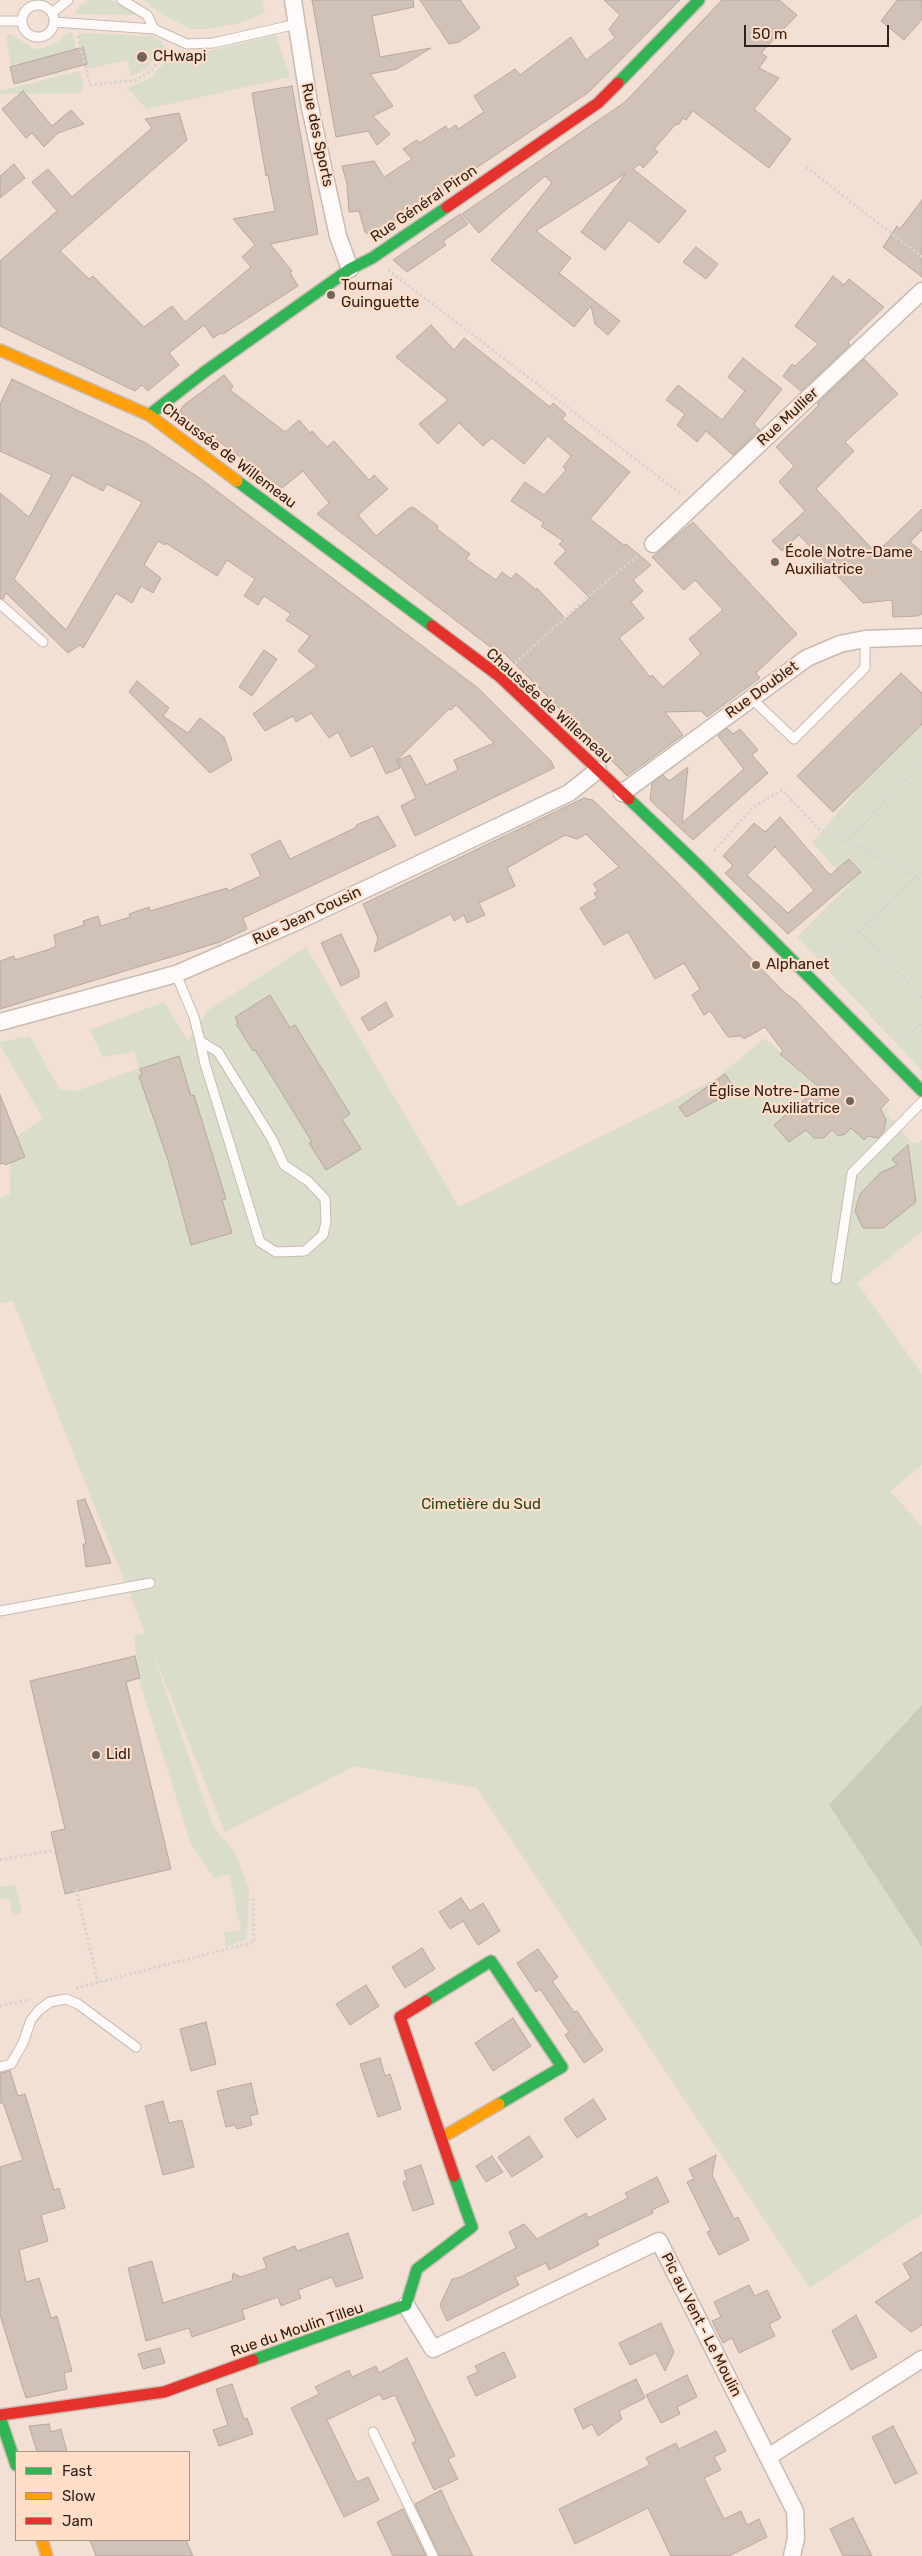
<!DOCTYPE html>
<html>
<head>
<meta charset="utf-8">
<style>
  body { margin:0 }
  #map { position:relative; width:922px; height:2556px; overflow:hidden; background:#f2e0d4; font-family:Rubik,sans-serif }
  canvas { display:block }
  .legend { position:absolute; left:15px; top:2451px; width:175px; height:90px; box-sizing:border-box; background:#ffddc7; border:1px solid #ab9282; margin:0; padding:6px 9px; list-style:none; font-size:15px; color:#2e221a }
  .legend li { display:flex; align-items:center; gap:10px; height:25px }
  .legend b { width:25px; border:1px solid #ab9282 }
  .scale { position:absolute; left:744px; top:25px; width:145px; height:22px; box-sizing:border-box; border:2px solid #2e221a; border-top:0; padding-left:6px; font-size:15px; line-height:18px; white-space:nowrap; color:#2e221a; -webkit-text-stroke:4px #ffddc7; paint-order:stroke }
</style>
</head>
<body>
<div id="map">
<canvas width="922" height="2556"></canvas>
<ul class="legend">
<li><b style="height:6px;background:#30b455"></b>Fast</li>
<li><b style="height:6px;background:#ff9f0a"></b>Slow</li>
<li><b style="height:6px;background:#e5322d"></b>Jam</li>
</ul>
<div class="scale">50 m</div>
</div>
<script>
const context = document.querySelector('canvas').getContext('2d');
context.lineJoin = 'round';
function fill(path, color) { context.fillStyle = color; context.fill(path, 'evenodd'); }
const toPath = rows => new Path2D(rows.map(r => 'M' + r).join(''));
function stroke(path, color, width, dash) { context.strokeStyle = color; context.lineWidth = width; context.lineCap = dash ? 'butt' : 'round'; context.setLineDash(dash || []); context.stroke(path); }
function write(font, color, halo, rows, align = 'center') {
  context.font = font + ' Rubik,sans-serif'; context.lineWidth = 4.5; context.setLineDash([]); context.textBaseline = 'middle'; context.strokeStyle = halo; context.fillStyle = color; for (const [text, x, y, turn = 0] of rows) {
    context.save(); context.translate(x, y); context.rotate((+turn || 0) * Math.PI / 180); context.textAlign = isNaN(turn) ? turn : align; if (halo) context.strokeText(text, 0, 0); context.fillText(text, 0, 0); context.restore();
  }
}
fill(toPath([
  [88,0,111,0,135,12,135,15,75,14,79,6],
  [144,0,262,0,265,13,240,23,208,29,191,29,163,15],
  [72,32,76,50,11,67,6,36,11,34,34,49,43,48,58,42,65,34],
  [79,33,152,36,162,41,164,47,146,69,131,76,127,60,87,69,80,48],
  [276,35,290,77,147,109,127,88,149,79,175,51,201,53],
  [79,71,84,84,80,93,0,94,0,91],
  [922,716,922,1071,797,937,850,884,812,842],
  [306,947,459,1207,714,1080,765,1038,821,1089,807,1129,814,1139,824,1139,834,1130,851,1127,860,1138,887,1116,883,1111,889,1105,887,1113,911,1142,917,1143,922,1140,922,1232,857,1283,922,1374,922,1465,890,1491,922,1526,922,1705,829,1805,922,1947,922,2214,810,2288,477,1788,355,1766,225,1832,151,1648,213,1826,235,1853,249,1889,247,1939,226,1947,224,1932,241,1930,229,1874,214,1878,191,1844,140,1683,134,1635,145,1633,13,1301,0,1303,0,1198,10,1194,11,1141,43,1118,0,1046,0,1042,30,1036,59,1089,77,1091,139,1068,134,1052,103,1057,90,1030,164,1002,188,1041,207,1011],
  [15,1884,22,1913,13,1915,9,1898,0,1900,0,1887]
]), '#daddca');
fill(toPath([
  [922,1705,922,1947,829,1805]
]), '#c7cdb7');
const building = toPath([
  [312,0,413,0,414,7,372,16,380,57,431,48,397,69,370,74,393,106,373,116,390,134,377,145,368,131,336,137,312,0],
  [420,0,460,0,480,28,459,42,449,44,420,0],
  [604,0,680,0,589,92,442,191,443,193,410,215,409,213,372,237,365,232,359,211,349,212,347,184,342,166,374,161,384,177,412,159,403,149,417,140,419,143,446,126,448,130,456,125,458,129,484,112,474,96,515,69,520,75,571,37,586,60,615,38,609,29,620,15,604,0],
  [722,0,779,0,797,15,761,53,767,57,759,68,779,78,754,109,791,139,769,168,693,111,686,120,683,118,678,125,676,124,654,149,658,152,643,168,640,164,633,169,686,211,659,243,629,220,605,250,581,232,626,173,536,231,571,258,559,273,620,321,608,335,595,324,591,306,574,327,491,260,552,183,545,176,479,233,462,214,625,102,722,0],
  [897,0,922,0,922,19,904,40,881,21,897,0],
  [83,47,87,64,14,84,10,67,83,47],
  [292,86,318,234,270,244,292,271,290,273,298,286,223,334,221,333,213,338,204,325,169,353,179,365,148,391,142,385,135,391,0,326,0,261,57,211,32,182,48,169,72,197,152,128,145,119,179,113,187,140,60,251,89,279,93,276,144,327,172,306,185,322,232,283,251,267,242,257,255,245,233,219,275,211,268,175,266,176,252,93,292,86],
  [23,91,52,126,71,110,84,124,58,133,44,147,32,133,26,138,2,109,23,91],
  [14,164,25,178,0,198,0,176,14,164],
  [922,200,922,277,883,247,897,226,900,229,922,200],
  [460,214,468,224,443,241,446,245,407,272,393,260,460,214],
  [696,247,718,264,706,279,683,262,696,247],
  [833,276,844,285,849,279,884,307,848,342,850,345,801,391,783,376,792,364,795,366,818,344,795,326,833,276],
  [431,325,454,350,464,338,550,407,553,403,566,414,562,419,630,472,590,519,624,545,626,544,651,565,633,580,643,591,631,602,644,618,619,638,650,677,652,675,663,687,701,654,689,639,723,610,695,580,684,590,652,557,693,522,797,634,756,673,760,678,707,717,701,711,665,712,683,735,627,776,504,653,502,656,317,514,329,503,303,471,282,488,179,412,184,405,224,375,233,386,230,390,285,432,299,420,310,433,312,431,327,447,334,441,369,480,374,475,388,489,358,515,376,536,408,509,413,507,438,526,437,529,470,554,466,559,496,580,502,572,511,579,516,573,536,590,537,588,566,619,590,598,554,563,566,551,559,544,563,541,541,526,544,523,511,501,525,482,544,495,566,470,563,467,571,456,548,436,524,464,492,438,483,446,459,423,438,444,419,424,448,400,396,357,431,325],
  [743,358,782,389,754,424,760,430,733,455,706,431,697,442,677,425,685,414,666,400,678,385,722,420,745,391,728,377,743,358],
  [864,359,898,394,845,442,854,451,816,489,876,553,922,509,922,530,910,542,922,552,922,614,917,616,893,617,892,600,863,603,799,535,782,551,772,541,805,511,779,482,794,466,776,447,819,405,817,404,864,359],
  [12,379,146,443,201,479,478,688,551,761,554,768,415,836,401,806,416,798,398,760,410,755,426,785,458,770,454,760,494,743,456,705,451,710,449,709,397,760,400,768,386,774,373,746,351,757,338,732,329,738,311,713,296,722,293,716,265,731,253,714,317,666,298,651,310,636,286,620,291,614,264,596,258,605,244,596,255,579,227,560,217,576,166,543,165,545,158,541,144,565,161,578,153,593,141,586,132,603,116,593,83,648,80,645,68,653,6,593,3,599,0,598,0,493,29,517,52,475,0,451,0,404,12,379],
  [72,475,103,491,107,484,142,502,66,630,14,579,72,475],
  [264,650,277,659,252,696,239,687,264,650],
  [901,673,922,693,922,724,833,812,797,776,901,673],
  [137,681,169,708,163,716,188,733,200,718,224,737,232,760,210,773,129,692,137,681],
  [727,728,733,734,740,729,758,750,752,755,768,773,693,840,650,800,652,783,663,775,669,781,688,767,682,823,744,769,718,736,727,728],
  [584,798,593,800,669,874,784,992,796,1001,889,1100,881,1109,886,1120,884,1131,878,1138,868,1136,864,1140,851,1128,845,1134,838,1136,832,1130,824,1138,814,1138,806,1130,789,1142,774,1125,819,1087,780,1054,783,1051,765,1027,744,1039,741,1036,728,1037,710,1011,704,1015,692,995,700,989,684,963,655,979,628,932,604,945,580,908,597,898,594,893,598,891,593,884,619,867,586,834,577,839,565,835,507,868,515,886,479,903,485,915,467,923,464,915,454,921,451,914,374,952,378,938,363,904,584,798],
  [378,816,396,846,243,918,247,929,220,942,0,1009,0,961,14,956,15,960,50,949,56,946,54,935,84,925,83,921,98,916,101,926,130,917,129,914,149,907,150,911,227,888,228,891,261,876,251,855,280,840,290,859,357,827,356,825,378,816],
  [780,817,830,875,849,859,861,872,788,934,725,873,733,866,723,856,754,823,765,832,780,817],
  [775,847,814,890,788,913,747,875,775,847],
  [341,934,359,971,359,977,341,986,321,943,341,934],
  [270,995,290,1028,295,1025,350,1114,342,1119,361,1149,326,1170,309,1143,312,1142,282,1093,255,1050,253,1051,236,1024,238,1023,235,1017,270,995],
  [386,1002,393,1016,369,1031,361,1018,386,1002],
  [179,1056,191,1096,194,1095,226,1199,222,1200,232,1233,191,1245,168,1160,139,1076,142,1075,140,1069,179,1056],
  [725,1074,734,1087,729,1091,730,1093,686,1117,679,1107,725,1074],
  [0,1095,25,1157,5,1165,4,1163,0,1164,0,1095],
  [908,1145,916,1202,883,1228,863,1228,855,1211,860,1194,880,1173,897,1165,892,1159,908,1145],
  [85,1499,111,1563,86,1567,83,1544,86,1544,77,1501,85,1499],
  [135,1656,140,1678,126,1682,171,1869,65,1894,51,1832,65,1829,30,1681,135,1656],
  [461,1898,470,1911,483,1903,500,1931,478,1945,463,1921,450,1929,439,1912,461,1898],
  [422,1948,435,1969,405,1988,392,1967,422,1948],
  [538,1949,558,1977,552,1981,574,2012,577,2011,603,2050,584,2063,565,2035,569,2032,561,2020,540,1989,536,1992,517,1963,538,1949],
  [366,1985,379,2006,350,2025,336,2004,366,1985],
  [513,2018,531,2046,493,2071,475,2043,513,2018],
  [206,2022,216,2064,191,2071,180,2029,206,2022],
  [380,2058,385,2076,390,2074,401,2109,378,2117,360,2064,380,2058],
  [10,2071,18,2096,25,2094,54,2190,59,2188,65,2208,41,2215,48,2241,19,2250,26,2282,39,2278,51,2318,57,2316,72,2371,64,2373,67,2389,26,2398,0,2315,0,2167,23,2160,3,2103,0,2103,0,2073,10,2071],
  [251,2083,258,2114,250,2116,252,2125,237,2129,235,2125,226,2127,217,2091,251,2083],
  [593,2099,606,2119,577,2138,564,2119,593,2099],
  [163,2101,169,2123,182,2120,194,2167,163,2175,145,2106,163,2101],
  [529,2136,543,2157,512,2177,498,2157,529,2136],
  [716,2155,712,2175,734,2219,738,2217,749,2240,719,2255,707,2232,711,2231,687,2182,694,2179,689,2169,716,2155],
  [492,2156,503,2172,486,2182,476,2166,492,2156],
  [421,2165,434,2204,413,2211,403,2182,407,2180,404,2171,421,2165],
  [657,2177,669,2202,652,2210,653,2213,597,2240,599,2245,549,2270,546,2263,515,2277,519,2285,447,2321,440,2305,452,2279,461,2277,516,2248,509,2232,524,2224,537,2239,586,2213,588,2218,628,2198,625,2193,657,2177],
  [348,2233,363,2278,336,2287,332,2277,298,2290,301,2298,281,2306,278,2297,242,2310,245,2319,192,2337,189,2328,146,2341,128,2268,152,2261,163,2303,232,2281,233,2273,241,2277,267,2268,263,2258,295,2246,297,2251,348,2233],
  [922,2252,922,2325,911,2332,875,2302,911,2278,903,2264,922,2252],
  [749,2285,755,2296,767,2290,781,2318,769,2324,775,2336,739,2353,732,2338,723,2343,712,2321,721,2317,714,2302,749,2285],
  [856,2315,877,2357,851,2370,832,2331,856,2315],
  [661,2323,674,2352,665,2371,656,2353,630,2365,619,2343,661,2323],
  [160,2348,165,2363,143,2369,138,2354,160,2348],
  [504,2352,516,2377,476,2396,467,2377,478,2372,475,2366,504,2352],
  [407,2358,455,2456,448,2459,458,2479,434,2490,412,2443,416,2441,395,2395,383,2400,380,2394,327,2420,357,2482,368,2477,379,2500,344,2517,291,2408,319,2394,315,2387,349,2370,352,2377,376,2366,379,2373,407,2358],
  [687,2375,697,2397,677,2407,680,2414,661,2423,646,2395,687,2375],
  [636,2379,645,2398,619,2411,622,2419,598,2436,592,2424,583,2429,574,2409,636,2379],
  [232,2384,244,2419,247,2418,253,2434,219,2446,213,2430,228,2425,216,2389,232,2384],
  [49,2424,51,2432,61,2429,67,2452,37,2452,29,2426,49,2424],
  [893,2426,917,2473,895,2484,872,2437,893,2426],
  [716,2431,726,2451,714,2457,721,2470,704,2478,724,2519,741,2511,747,2525,759,2519,767,2537,729,2556,671,2556,648,2508,575,2544,559,2509,650,2465,646,2458,676,2443,679,2449,716,2431],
  [441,2490,452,2514,473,2556,439,2556,415,2504,441,2490],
  [403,2509,426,2556,393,2556,377,2522,403,2509],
  [853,2518,872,2556,843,2556,830,2529,853,2518],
  [90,2540,186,2540,193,2556,96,2556,90,2540]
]);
fill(building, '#d1c2b8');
stroke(building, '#b7a89f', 1);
const lane = toPath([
  [122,0,147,15,154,29],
  '22 21a16 16 0 1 1 32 0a16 16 0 1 1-32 0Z',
  [52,13,68,0],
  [0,21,22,21],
  [54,22,154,29,187,44,213,43,297,24],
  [0,604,43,642],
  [751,698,794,739,865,668,865,639],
  [176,974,194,1017,200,1041,205,1064,260,1242,276,1252,305,1251,323,1235,326,1222,325,1199,308,1181,284,1165,272,1139,218,1052,200,1041],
  [836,1279,852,1173,922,1102],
  [0,1611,150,1583],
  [0,2067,11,2064,23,2043,31,2020,39,2010,50,2002,66,1999,78,2004,136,2047],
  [373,2432,433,2556]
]);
const street = toPath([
  [293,0,309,103,338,236,350,269],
  [653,544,922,291],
  [622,793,807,658,840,644,865,639,922,637],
  [0,1022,176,974,294,923,569,793,598,770],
  [406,2305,433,2349,659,2241,795,2511,796,2538,792,2556],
  [768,2457,922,2359]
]);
const fast = toPath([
  [618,83,699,0],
  [149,415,203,373,350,269,372,258,447,207],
  [237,481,432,626],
  [629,799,700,867,922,1091],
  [426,2001,491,1961,562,2067,499,2104],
  [253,2360,406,2305,417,2269,472,2227,454,2176],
  [0,2417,16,2465]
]);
const slow = toPath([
  [0,350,149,415,237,481],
  [441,2138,499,2104],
  [42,2540,47,2556]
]);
const jam = toPath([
  [447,207,598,103,618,83],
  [432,626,499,676,629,799],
  [426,2001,400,2017,454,2176],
  [0,2415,164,2392,253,2360]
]);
stroke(lane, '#c9bbb1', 11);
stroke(street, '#c9bbb1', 19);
stroke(fast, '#c9bbb1', 14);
stroke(slow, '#c9bbb1', 14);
stroke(jam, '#c9bbb1', 14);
stroke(toPath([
  [78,36,90,85,136,80,152,70,167,48],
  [806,167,922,257],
  [388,270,681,494],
  [515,663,590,595,640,554],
  [847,841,922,880],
  [714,851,752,808,782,790,821,831,847,841,922,762],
  [859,931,922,998],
  [823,961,859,931,922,871],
  [899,1040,922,1024],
  [0,1860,53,1850],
  [76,1889,98,1983],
  [76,1988,254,1942,253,1895],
  [0,2006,31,1999]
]), '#d9d3d0', 3, [2.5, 2.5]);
stroke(lane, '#fdfaf9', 9);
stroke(street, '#fdfaf9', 16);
stroke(fast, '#30b455', 11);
stroke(slow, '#ff9f0a', 11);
stroke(jam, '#e5322d', 11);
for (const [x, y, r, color] of [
  [142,57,6,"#73645b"],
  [331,295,5,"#73645b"],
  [775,562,5,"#73645b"],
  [756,965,5,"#73645b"],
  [850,1101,5,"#73645b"],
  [96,1755,5,"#73645b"]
]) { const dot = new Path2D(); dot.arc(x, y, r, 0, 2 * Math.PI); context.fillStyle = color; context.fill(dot); stroke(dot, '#ffddc7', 2); }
write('15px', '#2e221a', '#ffddc7', [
  ["CHwapi",153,57],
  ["Tournai",341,286],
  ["Guinguette",341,303],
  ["École Notre-Dame",785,553],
  ["Auxiliatrice",785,570],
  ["Alphanet",766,965],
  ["Église Notre-Dame",840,1092,"right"],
  ["Auxiliatrice",840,1109,"right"],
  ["Lidl",106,1755]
], 'left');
write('15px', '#2e221a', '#ffddc7', [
  ["Rue des Sports",317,135,78],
  ["Rue Général Piron",424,204,-34],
  ["Rue Mullier",788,417,-43],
  ["Chaussée de Willemeau",229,456,37],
  ["Rue Doublet",762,690,-36],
  ["Chaussée de Willemeau",549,706,42],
  ["Rue Jean Cousin",307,916,-25],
  ["Pic au Vent - Le Moulin",701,2325,63],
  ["Rue du Moulin Tilleu",297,2330,-19]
]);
write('15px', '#24471c', '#ffddc7', [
  ["Cimetière du Sud",481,1505]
]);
</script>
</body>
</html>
